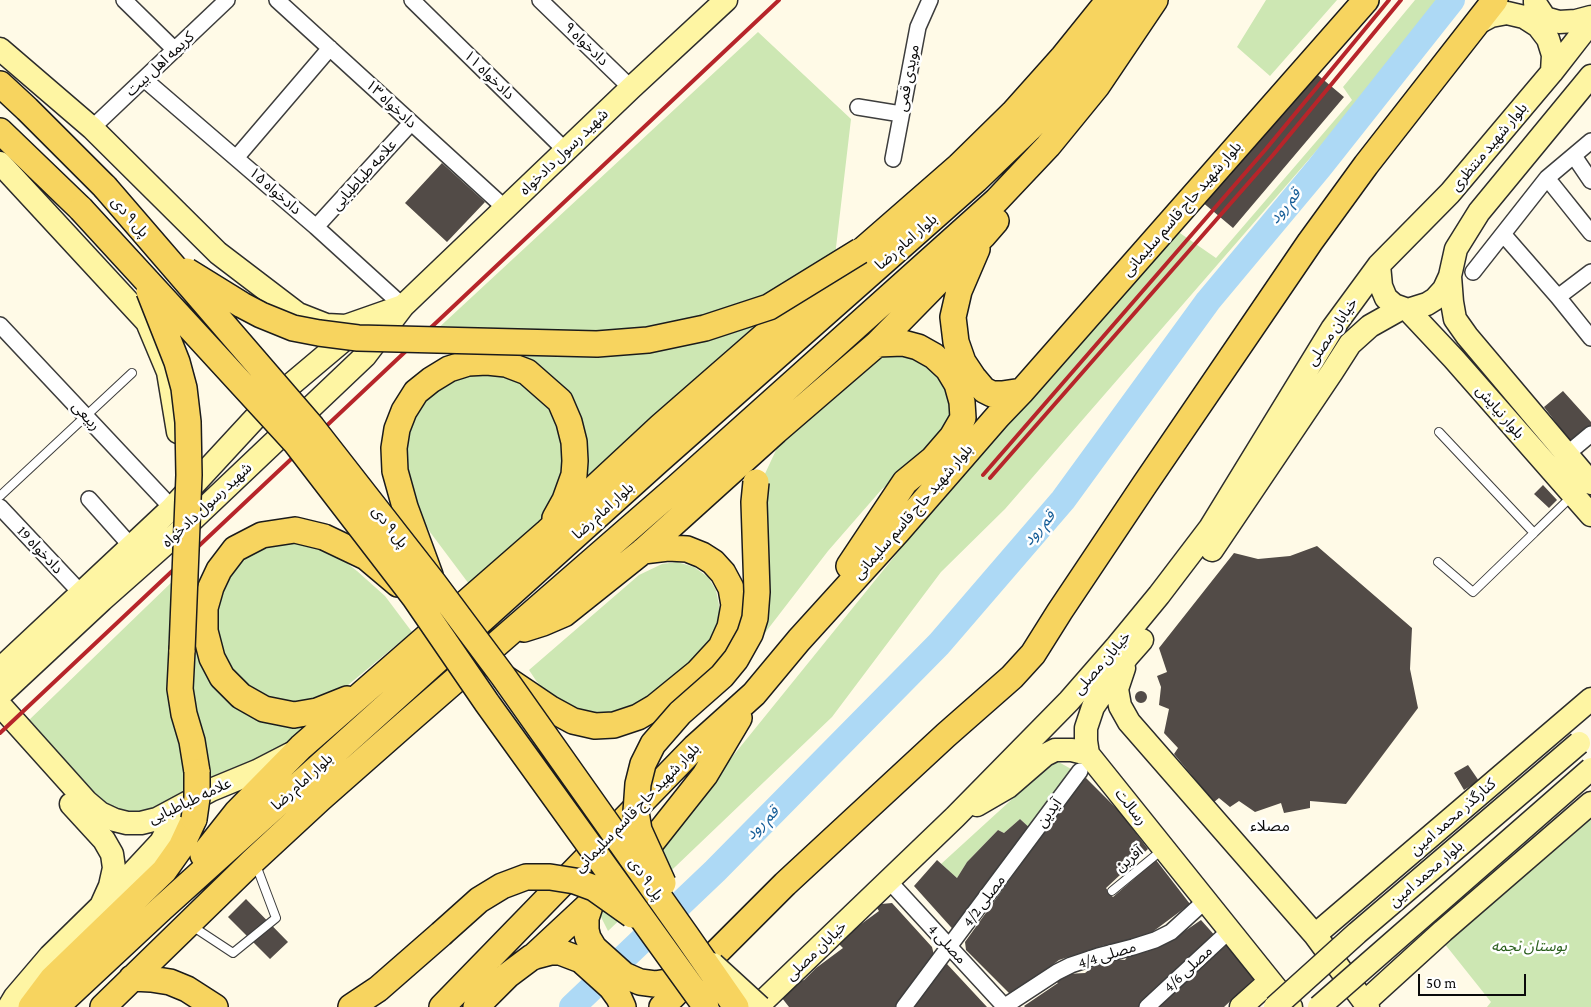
<!DOCTYPE html>
<html>
<head>
<meta charset="utf-8">
<style>
  body { margin:0 }
  #map { position:relative; width:1591px; height:1007px; overflow:hidden; background:#fffae7; font-family:"Crimson Pro",serif }
  canvas { display:block }
  .scale { position:absolute; left:1418px; top:974px; width:108px; height:22px; box-sizing:border-box; border:2px solid #0a0a0a; border-top:0; padding-left:6px; font-size:15px; line-height:18px; white-space:nowrap; color:#0a0a0a; -webkit-text-stroke:4px #fff; paint-order:stroke }
</style>
</head>
<body>
<div id="map">
<canvas width="1591" height="1007"></canvas>
<div class="scale">50 m</div>
</div>
<script>
const context = document.querySelector('canvas').getContext('2d');
context.lineJoin = 'round';
function fill(path, color) { context.fillStyle = color; context.fill(path, 'evenodd'); }
const toPath = rows => new Path2D(rows.map(r => 'M' + r).join(''));
function stroke(path, color, width, dash) { context.strokeStyle = color; context.lineWidth = width; context.lineCap = dash ? 'butt' : 'round'; context.setLineDash(dash || []); context.stroke(path); }
function write(font, color, halo, rows, align = 'center') {
  context.font = font + ' "Crimson Pro","Noto Sans Arabic",serif'; context.lineWidth = 5; context.setLineDash([]); context.textBaseline = 'middle'; context.strokeStyle = halo; context.fillStyle = color; for (const [text, x, y, turn = 0] of rows) {
    context.save(); context.translate(x, y); context.rotate((+turn || 0) * Math.PI / 180); context.textAlign = isNaN(turn) ? turn : align; if (halo) context.strokeText(text, 0, 0); context.fillText(text, 0, 0); context.restore();
  }
}
fill(toPath([
  [1266,0,1337,0,1270,76,1237,47],
  [1415,0,1444,0,1371,88,1005,509,941,572,832,717,608,931,596,907,660,846,966,468,1177,231,1216,258,1352,100,1343,87],
  [758,32,851,119,835,256,760,299,655,330,588,335,433,333],
  [778,312,576,498,585,452,507,354],
  [908,351,942,371,957,414,926,454,882,489,828,551,758,642,763,478,777,448,798,424,874,358,890,352],
  [489,373,512,378,532,388,551,406,561,425,566,471,542,521,469,584,430,532,418,512,405,468,407,431,414,415,429,396,447,383,468,375],
  [304,540,330,550,357,571,385,596,412,632,336,695,303,702,276,701,247,689,229,673,214,627,220,588,231,567,263,544],
  [677,562,694,567,708,577,716,590,719,605,720,622,714,637,689,663,650,696,630,709,610,714,592,715,575,711,555,700,537,682,529,670,639,575,662,564],
  [176,578,180,741,187,791,156,812,126,816,92,798,28,721],
  [198,640,218,684,320,721,277,752,208,781,192,693,193,641],
  [1055,760,1073,770,1032,830,1020,819,1004,833,998,830,967,862,957,878,941,864],
  [1591,816,1591,1007,1487,1007,1491,1002,1440,938]
]), '#cde7b3');
stroke(toPath([
  [572,1007,715,871,939,644,1063,500,1208,301,1319,168,1452,0]
]), '#add9f5', 26);
fill(toPath([
  [1313,71,1344,97,1233,228,1201,201],
  [442,163,485,202,447,242,405,203],
  [1563,391,1591,422,1591,433,1574,446,1544,407],
  [1543,485,1557,500,1549,508,1534,494],
  [1317,546,1412,628,1410,669,1418,708,1346,804,1310,801,1310,808,1284,813,1281,803,1255,812,1239,801,1230,807,1219,798,1214,802,1174,754,1178,748,1164,733,1169,709,1159,705,1161,687,1157,676,1167,672,1159,648,1234,553,1258,559,1290,556],
  '1135 697a6 6 0 1 1 12 0a6 6 0 1 1-12 0Z',
  [1468,765,1479,781,1464,790,1454,773],
  [1084,776,1120,812,1148,849,1106,888,1110,894,1113,897,1156,860,1190,904,1147,936,1102,946,1059,960,1017,992,1010,994,966,950,965,942],
  [1020,819,1032,830,959,936,914,886,937,860,957,878,967,862,998,830,1004,833],
  [246,899,288,942,270,959,228,917],
  [892,903,932,947,934,955,895,1007,789,1007,782,998,800,981,804,980,816,968,843,948,838,943,848,932,853,930,879,911,877,908,881,904],
  [1201,920,1217,938,1141,1007,1025,1007,1024,1006,1058,983,1055,981,1067,974,1085,973,1104,958,1125,960,1131,952,1146,952,1163,942,1166,944],
  [1225,944,1255,978,1224,1007,1156,1007],
  [943,964,947,964,987,1007,910,1007]
]), '#524b47');
const lane = toPath([
  [0,496,132,373],
  [1534,533,1572,496],
  [1438,562,1473,592,1534,533,1439,432],
  [1112,891,1162,850],
  [192,926,233,953,276,918,256,865]
]);
const street = toPath([
  [124,0,175,50],
  [277,0,505,208],
  [412,0,565,150],
  [540,0,631,88],
  [144,79,316,227,403,306],
  [858,107,901,114],
  [92,128,227,0],
  [1574,156,1591,181],
  [236,158,330,48],
  [893,159,918,27,930,0],
  [1547,178,1591,233],
  [316,227,411,123],
  [1503,234,1558,297,1591,338],
  [1473,272,1547,178,1591,141],
  [1558,297,1591,272],
  [0,325,172,508],
  [1567,454,1591,434],
  [89,499,131,546],
  [0,507,81,593],
  [889,881,1005,1007],
  [1005,1006,1057,972,1071,965,1098,956,1133,947,1155,940,1171,932,1205,901],
  [904,1007,1080,771],
  [1147,1007,1229,931]
]);
const secondary = toPath([
  [1535,0,1535,3,1545,18,1559,22,1576,21,1591,17],
  [1476,24,1491,16,1507,13,1524,17,1538,26,1548,39,1553,55,1552,72],
  [0,49,92,128,218,253,298,314,326,325,346,326,403,306],
  [0,163,147,322,168,372,178,432],
  [1379,265,1381,286,1386,298,1394,305,1408,310,1427,304,1435,299,1444,289,1450,276,1456,249,1479,212,1591,76],
  [1450,276,1452,302,1455,319,1467,336,1591,483],
  [1408,310,1454,359,1591,515],
  [1212,550,1332,372,1350,344,1370,326,1402,308],
  [1124,668,1117,689,1120,706,1129,722,1315,935,1368,1007],
  [0,669,172,508,269,403,345,339,359,331],
  [0,695,102,600,189,523,365,356,403,306,631,88,726,0],
  [0,705,87,802,100,813,115,820,127,823,141,823,157,819,211,790,257,771,290,754],
  [1088,754,1086,741,1086,728,1093,707,1127,657,1142,640],
  [977,805,1008,787,1045,755,1055,750,1072,750,1088,754,1291,1007],
  [107,900,161,842,180,807],
  [1315,935,1591,699],
  [1365,1002,1443,931,1591,803],
  [9,1007,15,997,50,956,101,906,110,886,114,868,112,854,104,840,71,804],
  [757,1007,955,817,1069,701,1117,646,1159,595,1210,528,1332,329,1379,265,1450,193,1552,72,1591,22],
  [1241,1007,1270,981]
]);
const primary = toPath([
  [0,84,27,109,105,187],
  [0,131,81,209],
  [977,249,959,291,953,317,956,342,963,362,973,377,984,390,992,394,1002,394,1022,391],
  [849,566,905,482,933,459,952,437,963,418,962,402,957,384,948,369,934,356,918,347,903,343,877,344],
  [430,575,405,507,395,471,394,448,397,429,404,411,416,392,431,380,449,369,468,363,487,362,506,364,527,372,560,401,569,422,574,442,575,461,574,475,565,500,555,518],
  [524,629,543,623,564,614,643,551,776,431,877,344,983,236,996,221],
  [182,650,180,689,184,714,192,741,197,772],
  [505,678,551,709,573,721,595,726,614,725,638,717,655,707,698,672,721,647,730,627,734,605,731,588,723,573,713,562,702,555,687,549,668,548,643,551],
  [347,699,317,711,294,715,264,709,241,696,222,677,212,658,205,631,205,608,211,587,219,570,235,549,262,535,295,530,324,537,366,557,398,584],
  [203,855,237,812,301,747,547,532,661,426,959,166,1013,113,1063,57,1109,0],
  [533,957,591,903],
  [693,969,667,982,655,984,640,982,624,975,594,948,588,938,586,930,586,918,591,903,644,852,705,775,739,718],
  [132,978,151,979,170,982,187,989,215,1007],
  [31,1007,52,979,164,871,181,847,194,819],
  [56,1007,161,909,657,462,976,180,1031,127,1081,71,1133,0],
  [103,1007,254,860,321,798,405,724,677,487,996,201,1048,146,1097,86,1155,0],
  [351,1007,378,989,441,934],
  [442,1007,695,747,754,694,799,640,898,531,998,416,1022,391,1366,0],
  [476,1007,508,975,532,957,551,952,560,952,581,960,611,987,619,998,623,1007],
  [662,1007,785,884,946,735,1012,677,1033,654,1060,611,1145,484,1310,242,1366,165,1495,0]
]);
stroke(lane, '#3d3d3d', 10);
stroke(street, '#3d3d3d', 18);
stroke(secondary, '#2c2c2c', 25);
stroke(primary, '#1b1b1b', 28);
stroke(lane, '#fff', 8);
stroke(street, '#fff', 15);
stroke(secondary, '#fef5a3', 22);
stroke(primary, '#f7d45f', 25);
stroke(toPath([
  [983,475,1266,149,1389,0],
  [990,478,1273,155,1401,0],
  [0,733,779,0]
]), '#b7252a', 4);
const secondaryBridge = toPath([
  [713,964,760,1007],
  [1275,1007,1357,933,1579,743],
  [1319,1007,1591,769]
]);
const primaryBridge = toPath([
  [105,187,312,427,433,582,503,676,686,935,736,1007],
  [81,209,295,442,415,598,487,703,706,1007],
  [187,271,242,305,261,315,293,328,319,333,358,338,597,344,648,340,705,328,769,307,860,251],
  [149,291,177,362,184,388,188,422,189,475,182,650],
  [194,819,197,798,197,772],
  [663,883,639,830,636,812,638,784,643,764,653,744,680,713,722,676,736,659,750,634,755,618,757,592,754,502,756,482],
  [441,934,479,900,502,886,526,877,550,877,575,881,594,888,632,915]
]);
stroke(secondaryBridge, '#2c2c2c', 25, []);
stroke(primaryBridge, '#1b1b1b', 28, []);
stroke(secondaryBridge, '#fef5a3', 22);
stroke(primaryBridge, '#f7d45f', 25);
write('15px', '#0a0a0a', '#fff', [
  ["دادخواه ۹",586,44,44],
  ["کریمه اهل بیت",160,64,-43],
  ["دادخواه ۱۱",489,75,44],
  ["مویدی قمی",908,78,-79],
  ["دادخواه ۱۳",391,104,43],
  ["بلوار شهید منتظری",1489,147,-50],
  ["شهید رسول دادخواه",564,152,-44],
  ["علامه طباطبایی",364,175,-48],
  ["دادخواه ۱۵",275,191,41],
  ["بلوار شهید حاج قاسم سلیمانی",1182,209,-49],
  ["پل ۹ دی",130,217,49],
  ["بلوار امام رضا",906,242,-41],
  ["خیابان مصلی",1332,332,-56],
  ["بلوار نیایش",1500,412,49],
  ["ربیعی",86,416,47],
  ["شهید رسول دادخواه",207,505,-43],
  ["بلوار امام رضا",603,511,-42],
  ["بلوار شهید حاج قاسم سلیمانی",913,512,-49],
  ["پل ۹ دی",390,527,52],
  ["دادخواه 19",40,550,47],
  ["خیابان مصلی",1102,663,-49],
  ["بلوار امام رضا",302,782,-42],
  ["علامه طباطبایی",190,801,-25],
  ["رسالت",1131,807,52],
  ["بلوار شهید حاج قاسم سلیمانی",637,808,-46],
  ["آیدین",1049,813,-54],
  ["کنارگذر محمد امین",1453,817,-41],
  ["آفرین",1129,859,-39],
  ["بلوار محمد امین",1426,874,-41],
  ["پل ۹ دی",646,879,55],
  ["مصلی 4/2",984,901,-53],
  ["مصلی 4",947,944,47],
  ["خیابان مصلی",816,951,-44],
  ["مصلی 4/4",1107,955,-17],
  ["مصلی 4/6",1188,969,-43]
]);
write('italic 15px', '#2a5f1c', '#fff', [
  ["بوستان نجمه",1529,946]
]);
write('italic 16px', '#175e98', '#fff', [
  ["قم رود",1285,206,-51],
  ["قم رود",1039,528,-49],
  ["قم رود",762,823,-45]
]);
write('16px', '#0a0a0a', '#fff', [
  ["مصلاء",1270,826]
]);
</script>
</body>
</html>
